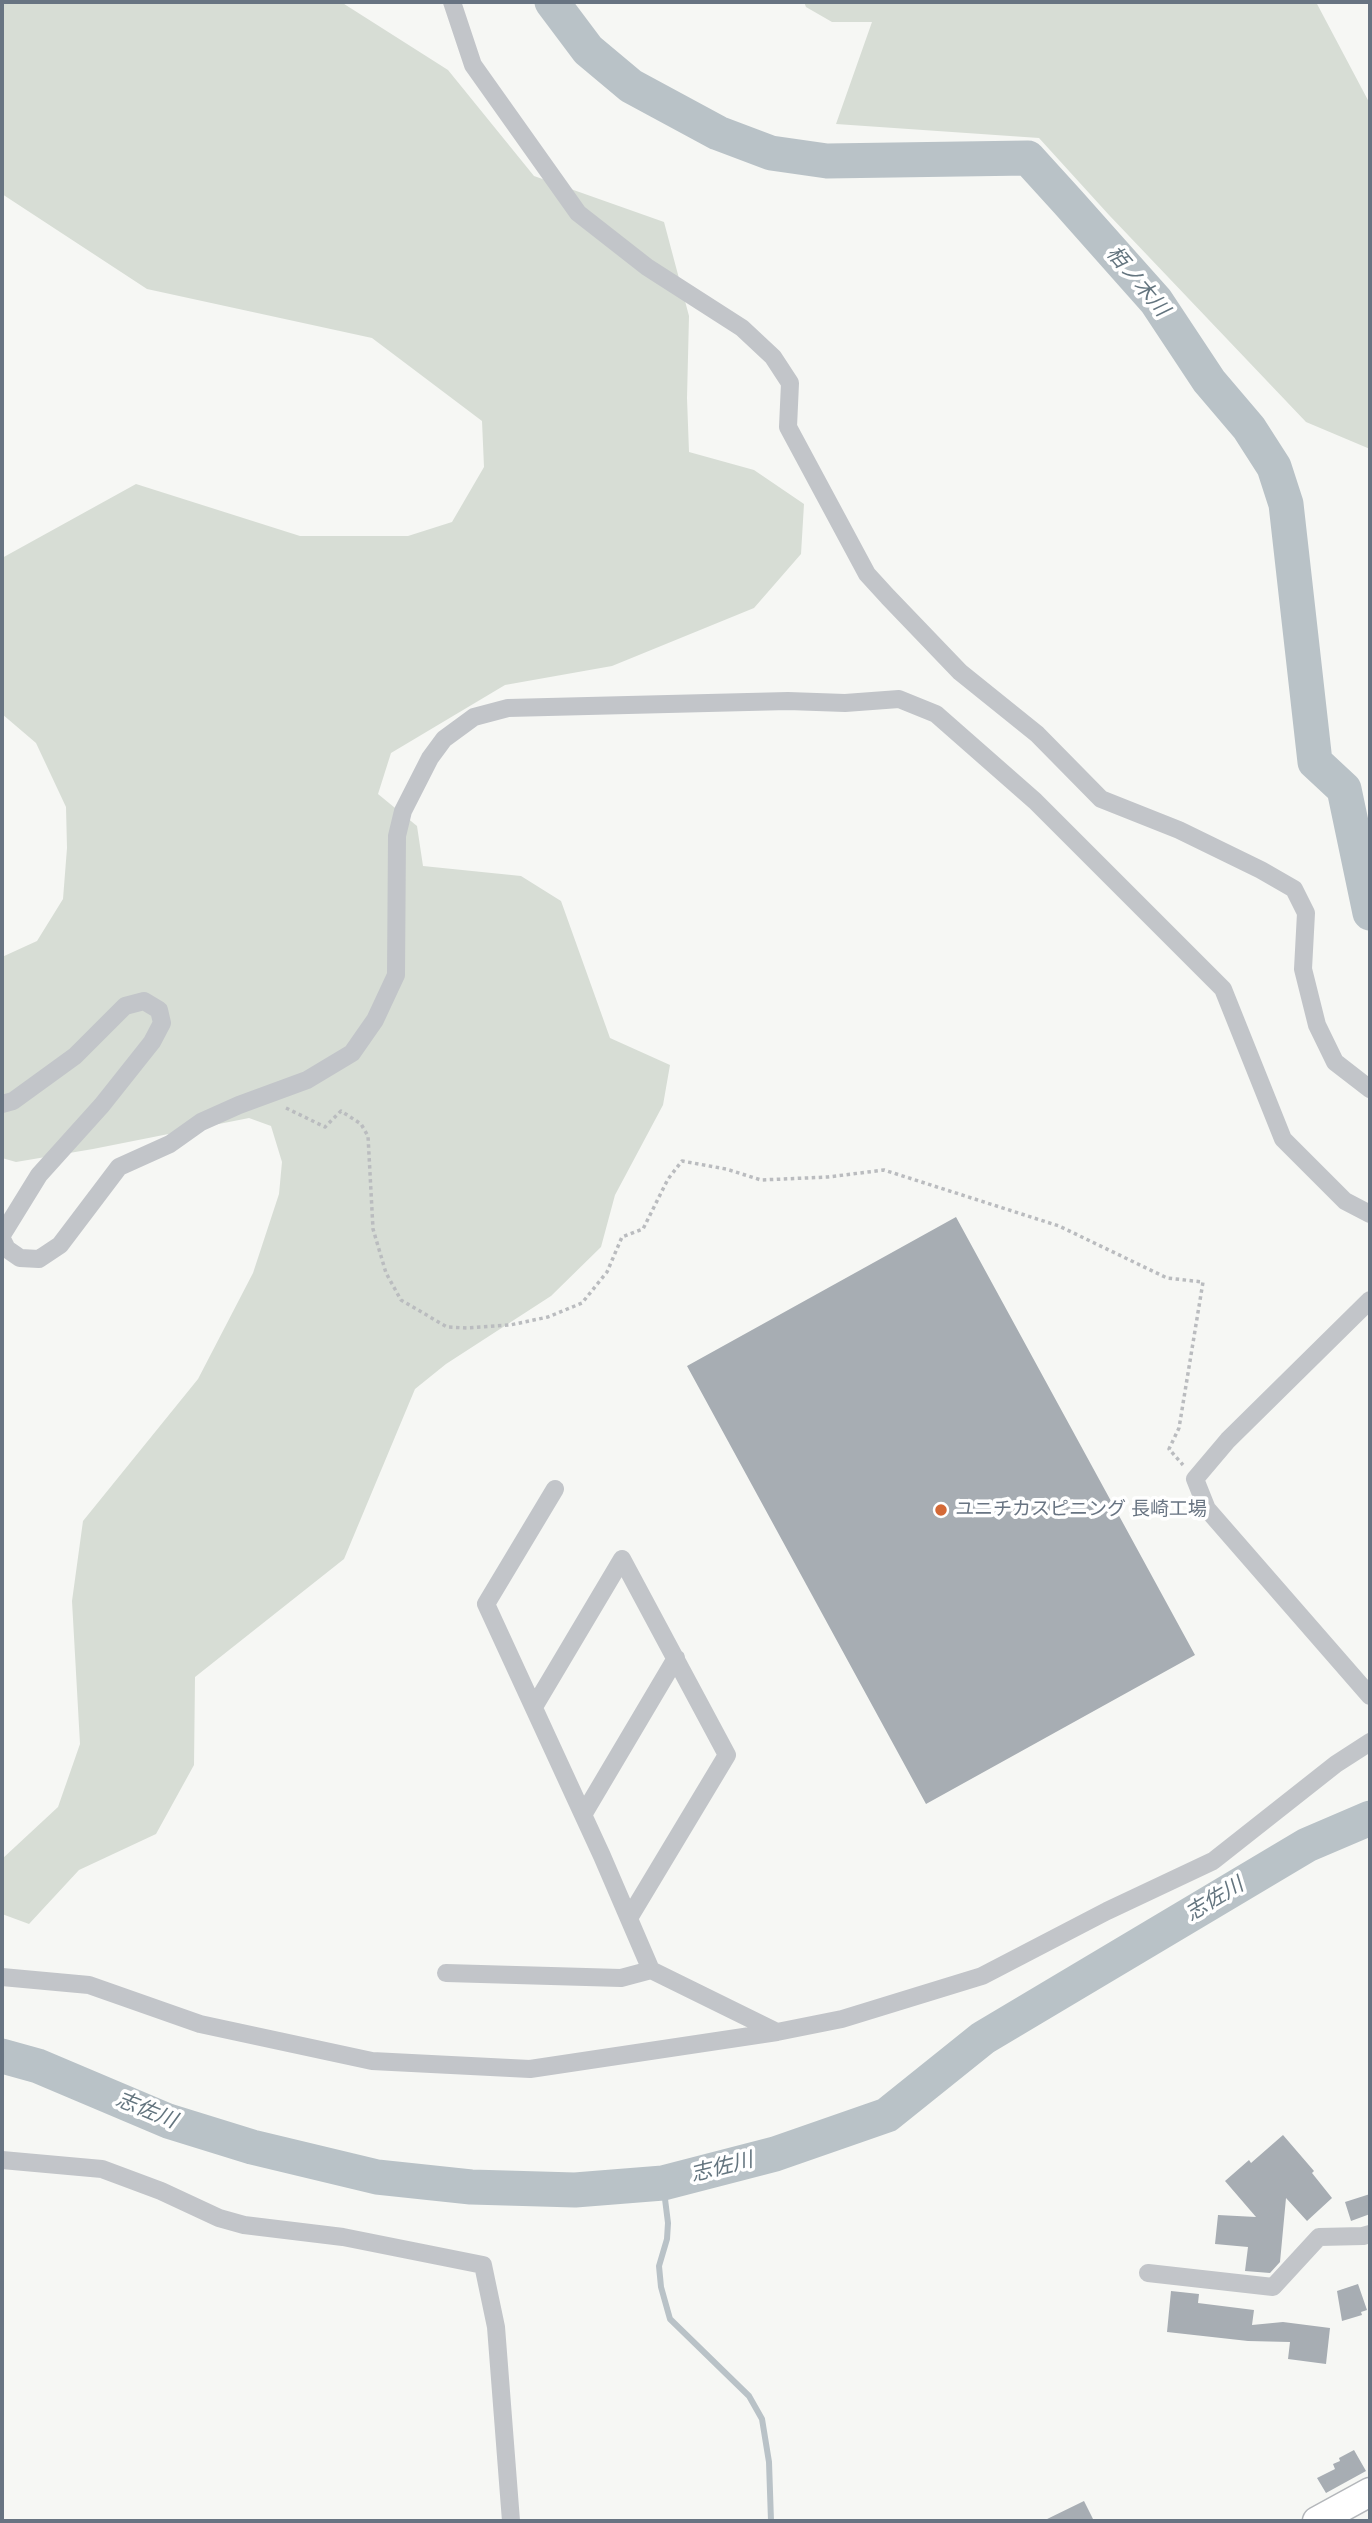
<!DOCTYPE html>
<html>
<head>
<meta charset="utf-8">
<style>
  body { margin:0 }
  #map { position:relative; width:1372px; height:2523px; overflow:hidden; background:#f6f7f4; font-family:"DM Sans",sans-serif }
  canvas { display:block }
  .frame { position:absolute; inset:0; border:4px solid #687482; pointer-events:none }
</style>
</head>
<body>
<div id="map">
<canvas width="1372" height="2523"></canvas>
<div class="frame"></div>
</div>
<script>
const context = document.querySelector('canvas').getContext('2d');
context.lineJoin = 'round';
function fill(path, color) { context.fillStyle = color; context.fill(path, 'evenodd'); }
const toPath = rows => new Path2D(rows.map(r => 'M' + r).join(''));
function stroke(path, color, width, dash) { context.strokeStyle = color; context.lineWidth = width; context.lineCap = dash ? 'butt' : 'round'; context.setLineDash(dash || []); context.stroke(path); }
function write(font, color, halo, rows, align = 'center') {
  context.font = font + ' "DM Sans","Noto Sans JP",sans-serif'; context.lineWidth = 7; context.setLineDash([]); context.textBaseline = 'middle'; context.strokeStyle = halo; context.fillStyle = color; for (const [text, x, y, turn = 0] of rows) {
    context.save(); context.translate(x, y); context.rotate((+turn || 0) * Math.PI / 180); context.textAlign = isNaN(turn) ? turn : align; if (halo) context.strokeText(text, 0, 0); context.fillText(text, 0, 0); context.restore();
  }
}
fill(toPath([
  [2,2,341,2,448,70,534,176,664,222,689,316,687,398,689,452,754,470,804,504,801,554,754,608,612,666,505,685,391,753,378,794,417,826,423,866,521,876,561,901,610,1038,670,1065,663,1105,615,1195,601,1247,551,1296,446,1364,415,1389,344,1559,195,1677,194,1765,156,1834,79,1870,29,1924,2,1914,2,1859,58,1807,80,1744,72,1601,83,1521,198,1379,253,1273,279,1194,282,1162,271,1126,249,1118,93,1149,16,1162,2,1158,2,957,37,941,63,899,67,848,66,807,36,743,2,714,2,558,136,484,300,536,408,536,452,522,484,467,482,421,372,338,147,289,2,194],
  [804,2,1316,2,1370,104,1370,449,1306,422,1109,215,1039,138,836,124,872,22,832,22,806,7]
]), '#d7ddd5');
stroke(toPath([
  [663,2183,668,2223,667,2239,659,2266,661,2287,670,2319,749,2396,762,2419,769,2462,771,2521]
]), '#b9c2c7', 6);
stroke(toPath([
  [552,2,588,50,631,86,718,133,771,153,827,161,1028,158,1068,202,1156,301,1209,381,1249,428,1274,467,1286,504,1315,762,1344,789,1370,913],
  [2,2056,38,2066,168,2121,252,2147,377,2177,471,2187,575,2190,663,2183,775,2154,887,2115,983,2038,1307,1845,1370,1818]
]), '#b9c2c7', 35);
fill(toPath([
  [956,1217,1195,1655,926,1804,687,1366],
  [1283,2135,1314,2171,1312,2173,1332,2198,1307,2221,1286,2198,1280,2262,1270,2273,1245,2271,1248,2247,1215,2244,1218,2215,1256,2217,1225,2181,1249,2160,1251,2163],
  [1370,2194,1370,2214,1351,2221,1345,2202],
  [1358,2284,1367,2310,1361,2312,1362,2315,1342,2321,1337,2291],
  [1171,2291,1199,2294,1198,2303,1254,2310,1252,2325,1283,2322,1330,2328,1326,2364,1288,2359,1290,2342,1248,2341,1167,2332],
  [1354,2450,1366,2471,1326,2493,1317,2478,1335,2469,1333,2464,1340,2461,1339,2458],
  [1084,2501,1094,2521,1043,2521]
]), '#a7adb3');
const primary = toPath([
  [1317,2521,1370,2492]
]);
stroke(primary, '#b4b7bb', 31);
stroke(toPath([
  [286,1108,325,1127,341,1111,361,1124,368,1136,373,1229,386,1273,401,1300,447,1327,467,1328,510,1325,548,1317,582,1303,607,1272,622,1237,643,1229,668,1179,682,1161,726,1169,761,1180,828,1177,884,1170,1059,1226,1167,1278,1203,1282,1179,1428,1169,1449,1183,1465]
]), '#babcbf', 3.5, [3.5, 3.5]);
stroke(toPath([
  [452,2,473,65,578,213,647,267,742,328,773,357,790,383,788,427,867,574,888,597,960,672,1037,734,1101,799,1179,830,1261,870,1294,889,1306,913,1303,969,1317,1025,1335,1062,1370,1089],
  [2,1104,13,1101,75,1056,125,1006,144,1001,159,1010,162,1023,152,1042,102,1105,39,1175,2,1235],
  [2,1239,7,1249,20,1258,39,1259,60,1245,119,1167,170,1144,201,1122,239,1105,307,1080,352,1053,375,1020,396,975,397,836,403,811,430,758,444,739,474,717,508,708,788,701,845,703,899,699,936,714,1035,801,1223,989,1283,1139,1345,1201,1370,1214],
  [1370,1300,1228,1440,1195,1479,1207,1509,1370,1696],
  [555,1489,486,1604,602,1856,651,1970,777,2032],
  [534,1707,622,1559,727,1755,629,1918],
  [583,1815,676,1658],
  [446,1973,621,1978,651,1970],
  [2,1977,89,1985,200,2024,372,2061,530,2069,777,2032,842,2019,982,1976,1107,1911,1213,1861,1336,1764,1370,1742],
  [2,2160,102,2169,161,2191,219,2218,244,2225,343,2237,483,2265,496,2327,511,2521],
  [1148,2273,1273,2287,1319,2237,1363,2236,1370,2234]
]), '#c2c5c9', 18);
stroke(primary, '#fff', 28);
for (const [x, y, r, color] of [
  [941,1510,7,"#d46936"]
]) { const dot = new Path2D(); dot.arc(x, y, r, 0, 2 * Math.PI); context.fillStyle = color; context.fill(dot); stroke(dot, '#fff', 2.5); }
write('19px', '#687482', '#fff', [
  ["ユニチカスピニング 長崎工場",955,1510]
], 'left');
write('italic 21px', '#64757f', '#fff', [
  ["栢ノ木川",1137,282,50],
  ["志佐川",1215,1900,-31],
  ["志佐川",146,2111,22],
  ["志佐川",722,2168,-14]
]);
</script>
</body>
</html>
